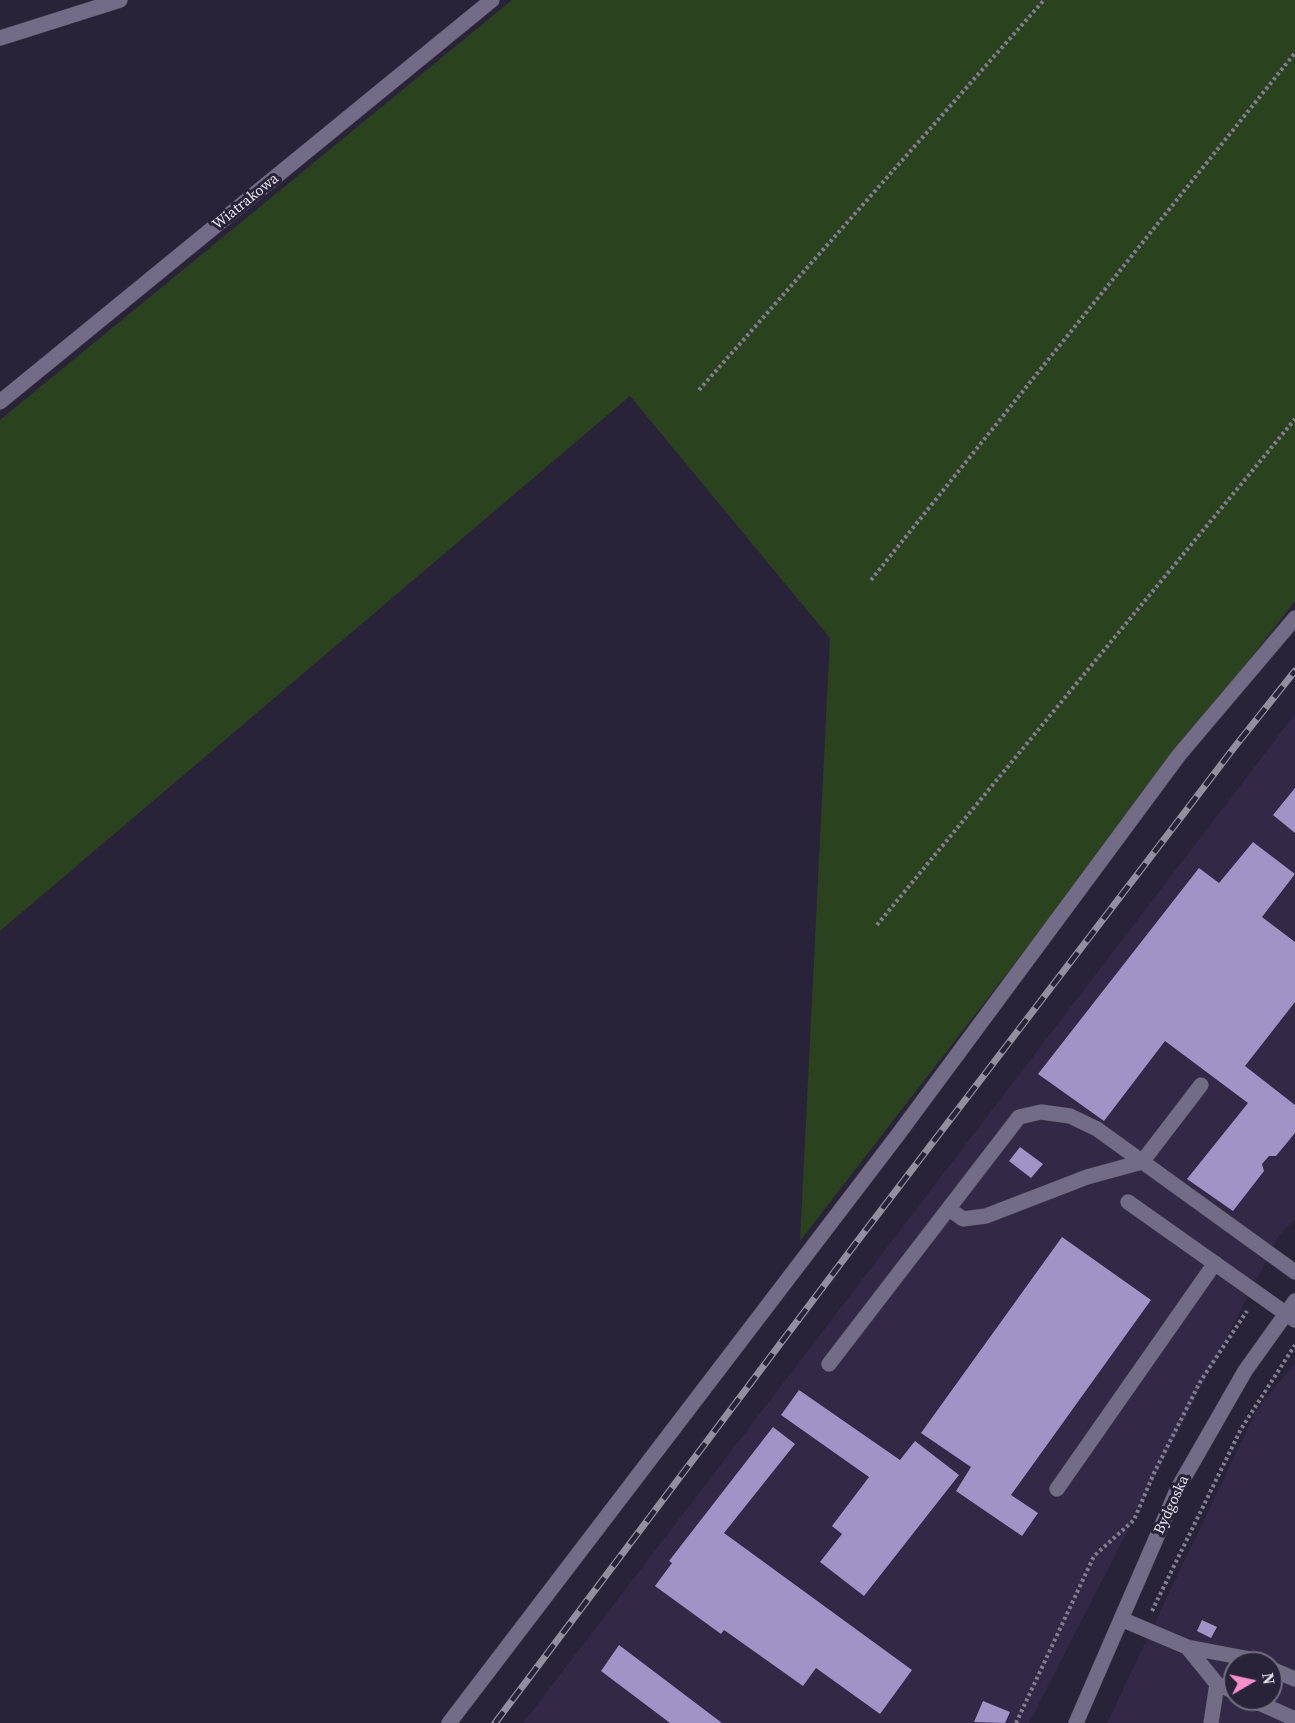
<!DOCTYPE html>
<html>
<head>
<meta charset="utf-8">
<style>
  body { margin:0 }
  #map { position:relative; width:1295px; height:1723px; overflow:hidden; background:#292339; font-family:"Source Serif 4",serif }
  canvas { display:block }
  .north { position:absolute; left:1223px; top:1651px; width:60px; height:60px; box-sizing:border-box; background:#292339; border:2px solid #736f82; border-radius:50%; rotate:81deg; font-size:16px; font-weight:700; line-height:24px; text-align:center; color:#e3e0ef }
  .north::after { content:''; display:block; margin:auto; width:21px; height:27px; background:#f890cc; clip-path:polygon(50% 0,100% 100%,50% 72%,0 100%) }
</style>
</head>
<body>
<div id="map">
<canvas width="1295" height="1723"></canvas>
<div class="north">N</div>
</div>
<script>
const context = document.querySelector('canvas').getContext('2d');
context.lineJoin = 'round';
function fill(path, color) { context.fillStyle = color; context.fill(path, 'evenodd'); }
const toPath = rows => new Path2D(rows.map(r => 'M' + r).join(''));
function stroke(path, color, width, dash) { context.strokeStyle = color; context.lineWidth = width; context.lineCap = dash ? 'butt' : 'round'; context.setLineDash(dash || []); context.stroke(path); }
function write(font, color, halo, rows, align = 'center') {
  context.font = font + ' "Source Serif 4",serif'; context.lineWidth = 6; context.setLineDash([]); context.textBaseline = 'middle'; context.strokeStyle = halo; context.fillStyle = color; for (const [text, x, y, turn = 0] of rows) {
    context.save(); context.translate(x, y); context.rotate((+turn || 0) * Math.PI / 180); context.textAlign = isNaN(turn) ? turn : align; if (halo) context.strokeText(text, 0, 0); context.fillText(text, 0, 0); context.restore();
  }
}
fill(toPath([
  [1295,714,1295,1219,1280,1234,1029,1723,523,1723],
  [1295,1363,1295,1723,1107,1723,1256,1411],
  [1235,1663,1271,1663,1271,1699,1235,1699]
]), '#312946');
fill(toPath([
  [512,0,1295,0,1295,601,800,1241,830,638,630,396,0,931,0,420]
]), '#2b421f');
fill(toPath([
  [1295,788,1295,833,1273,815],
  [1253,842,1295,874,1262,917,1295,942,1295,1002,1245,1066,1295,1105,1295,1133,1276,1156,1269,1156,1262,1164,1264,1171,1233,1211,1187,1179,1248,1103,1165,1041,1104,1121,1038,1074,1199,868,1219,883],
  [1020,1147,1043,1164,1031,1178,1009,1161],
  [1062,1237,1151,1300,1011,1495,1038,1513,1022,1536,956,1491,971,1467,921,1433],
  [799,1390,900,1460,915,1441,959,1475,864,1596,820,1562,842,1534,832,1526,869,1477,781,1415],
  [773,1427,795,1444,724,1533,912,1670,880,1714,816,1668,803,1686,724,1630,721,1634,655,1586,672,1563,669,1561],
  [1202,1620,1217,1627,1211,1638,1197,1631],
  [619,1645,722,1723,670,1723,601,1671],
  [983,1701,1010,1712,1005,1723,974,1722]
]), '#a093c5');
const minor = toPath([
  [0,38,120,0],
  [0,402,492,0],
  [1128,1202,1295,1320],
  [949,1209,963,1219,986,1216,1087,1177,1142,1162,1201,1085],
  [829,1364,1019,1117,1041,1112,1070,1116,1097,1129,1295,1272],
  [1057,1489,1215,1263],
  [1121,1619,1187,1647,1217,1684,1235,1692],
  [1187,1647,1245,1658,1257,1663],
  [1271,1669,1295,1679],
  [1250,1699,1295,1719],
  [449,1723,897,1136,1179,755,1295,618],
  [1076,1723,1178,1488,1245,1371,1295,1301],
  [1211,1723,1217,1684]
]);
stroke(minor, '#443f52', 16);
stroke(toPath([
  [699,390,1044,0],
  [871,580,1295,53],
  [877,925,1295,419],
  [1152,1611,1241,1429,1295,1345],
  [1016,1723,1094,1556,1134,1520,1154,1473,1200,1382,1247,1311]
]), '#817d90', 4, [3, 3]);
stroke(minor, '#726c86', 15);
const rail = toPath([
  [495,1723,856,1243,1233,749,1295,671]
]);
stroke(rail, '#938fa1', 7);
stroke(rail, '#292339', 4.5, [14]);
write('15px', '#e3e0ef', '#292339', [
  ["Wiatrakowa",246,202,-39],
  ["Bydgoska",1172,1505,-65]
]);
</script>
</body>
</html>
